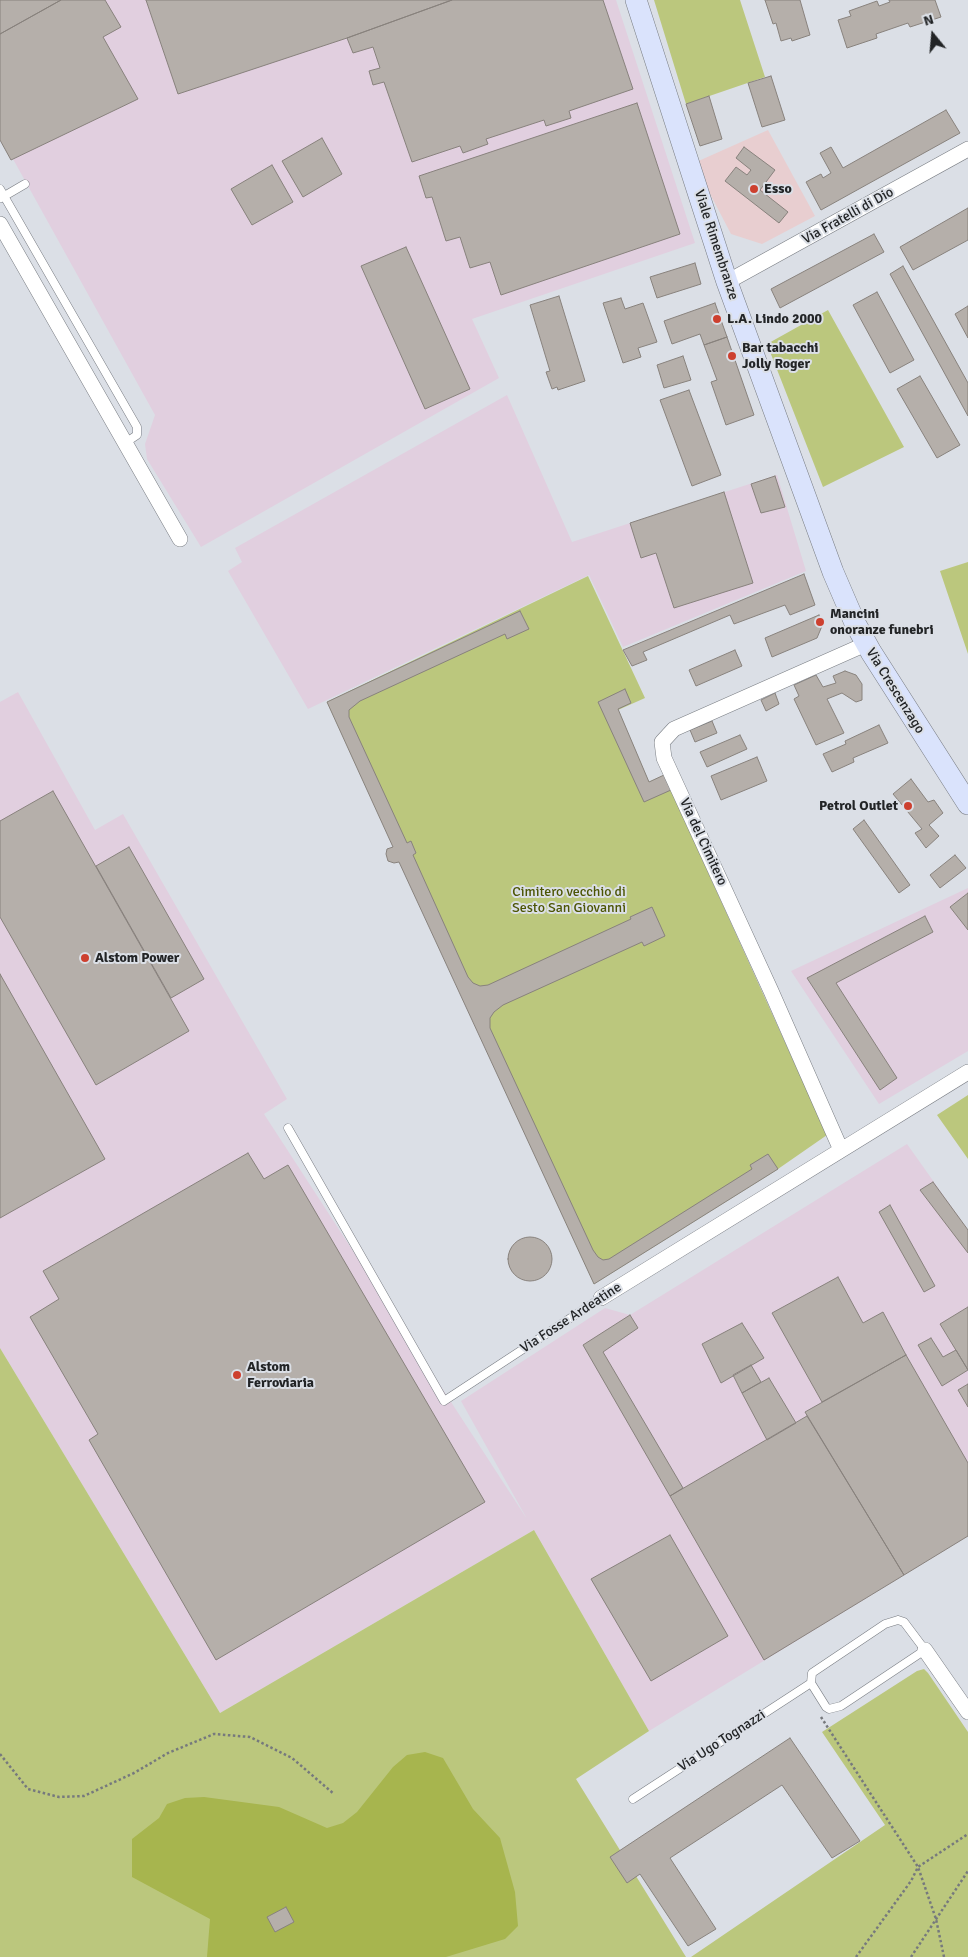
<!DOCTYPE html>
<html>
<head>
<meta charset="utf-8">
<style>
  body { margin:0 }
  #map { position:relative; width:968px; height:1957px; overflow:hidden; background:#dbdfe6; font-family:Signika,sans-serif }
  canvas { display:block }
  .north { position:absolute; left:908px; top:10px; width:50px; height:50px; -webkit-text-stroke:4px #dbdfe6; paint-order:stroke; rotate:343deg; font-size:14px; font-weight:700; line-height:20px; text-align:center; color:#222426 }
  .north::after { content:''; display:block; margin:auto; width:18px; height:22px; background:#222426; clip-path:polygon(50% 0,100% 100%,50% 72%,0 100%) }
</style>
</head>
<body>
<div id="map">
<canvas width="968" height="1957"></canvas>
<div class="north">N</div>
</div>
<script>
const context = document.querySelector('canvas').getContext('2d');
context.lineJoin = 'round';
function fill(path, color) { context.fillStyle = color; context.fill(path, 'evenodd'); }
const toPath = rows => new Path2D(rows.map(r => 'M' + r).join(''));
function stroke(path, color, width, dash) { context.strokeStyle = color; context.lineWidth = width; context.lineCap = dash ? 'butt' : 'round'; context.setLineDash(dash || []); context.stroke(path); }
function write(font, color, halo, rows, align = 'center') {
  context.font = font + ' Signika,sans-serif'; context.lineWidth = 4; context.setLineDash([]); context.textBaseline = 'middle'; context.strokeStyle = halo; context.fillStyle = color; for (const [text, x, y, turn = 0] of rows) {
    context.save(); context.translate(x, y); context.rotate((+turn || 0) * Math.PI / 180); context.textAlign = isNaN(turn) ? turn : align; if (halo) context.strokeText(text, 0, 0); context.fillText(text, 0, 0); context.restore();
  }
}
fill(toPath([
  [768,130,815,216,762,244,731,234,694,163]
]), '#e8ced0');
fill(toPath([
  [0,0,616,0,695,243,472,319,499,378,201,547,147,459,145,444,155,415,13,159,11,160,0,140],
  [507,395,572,542,777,475,806,571,623,647,589,575,308,709,228,571,242,562,235,548],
  [18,692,95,830,123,814,287,1099,264,1114,527,1519,461,1401,605,1308,630,1315,907,1144,968,1230,968,1536,649,1731,534,1530,220,1713,0,1348,0,702],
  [968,888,968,1051,879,1104,791,971]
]), '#e1cfdf');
fill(toPath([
  [654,0,740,0,765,77,686,104],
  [828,310,904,447,823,487,767,344],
  [968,562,968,654,940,571],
  [588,576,645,698,618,710,649,782,664,775,827,1135,778,1169,594,1284,327,702],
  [968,1095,968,1159,937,1115],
  [0,1348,220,1713,534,1530,649,1731,576,1779,686,1957,0,1957],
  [924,1669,928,1673,968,1732,968,1957,691,1957,885,1825,822,1732,917,1671]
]), '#bbc77d');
fill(toPath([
  [425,1752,443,1758,473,1809,500,1838,515,1892,518,1926,505,1939,446,1957,207,1957,210,1919,132,1877,132,1839,159,1818,167,1804,185,1798,204,1797,279,1807,327,1828,343,1823,357,1812,393,1767,407,1755]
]), '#a7b54e');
const building = toPath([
  [0,0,61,0,0,34,0,0],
  [61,0,105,0,121,27,103,37,138,99,11,160,0,140,0,34,61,0],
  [146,0,452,0,347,38,178,94,146,0],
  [452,0,603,0,633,89,569,111,571,118,546,126,544,120,486,139,488,144,463,153,460,146,412,162,384,82,373,85,369,71,380,68,373,47,353,53,347,38,452,0],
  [765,0,800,0,810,35,792,41,791,38,781,41,776,23,773,24,765,0],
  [889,0,935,0,941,17,910,27,908,23,876,34,877,38,847,48,838,20,851,16,849,11,877,1,879,6,890,2,889,0],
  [771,76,785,120,762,127,748,83,771,76],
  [709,96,722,139,700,146,686,104,709,96],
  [637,103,680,234,501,295,490,262,470,268,460,237,446,241,432,197,426,198,419,176,637,103],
  [946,110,960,133,821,210,806,182,821,174,823,178,831,173,820,153,831,147,843,168,946,110],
  [322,138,342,174,303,197,282,161,322,138],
  [744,147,775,170,760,190,788,212,779,223,725,181,736,167,747,175,751,170,736,158,744,147],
  [272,165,293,202,252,225,231,189,272,165],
  [968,208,968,240,913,270,900,247,968,208],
  [874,234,884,252,780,308,771,289,874,234],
  [406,247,470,389,425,409,361,266,406,247],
  [695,263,701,284,657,298,650,277,695,263],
  [903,266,968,383,968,416,890,274,903,266],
  [877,292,914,360,890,373,853,305,877,292],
  [559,296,585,381,558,390,557,387,552,389,546,372,550,371,530,305,559,296],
  [621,298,625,309,643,303,657,342,638,348,641,357,623,363,603,303,621,298],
  [715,303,727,337,704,345,700,334,672,344,664,321,715,303],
  [968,306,968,338,955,314,968,306],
  [727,337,754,415,726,425,711,382,717,380,704,345,727,337],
  [683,356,691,380,664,388,657,365,683,356],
  [920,376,960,445,937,458,897,389,920,376],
  [689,390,721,475,692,486,660,400,689,390],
  [775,476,785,507,761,513,751,484,775,476],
  [724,492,753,583,674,608,656,553,641,558,630,523,724,492],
  [804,574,815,605,790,615,785,605,734,624,730,615,643,652,647,660,632,666,623,650,804,574],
  [520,611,529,629,507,639,505,634,360,701,349,710,349,717,407,843,411,841,416,853,413,855,468,977,473,983,480,986,488,985,631,919,630,917,652,907,665,936,644,946,642,942,503,1005,494,1012,490,1018,490,1028,593,1250,598,1257,603,1260,609,1259,752,1169,750,1165,768,1154,778,1169,594,1284,399,862,394,863,388,861,386,854,387,849,393,847,327,702,520,611],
  [819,615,822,626,817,638,772,657,765,638,819,615],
  [735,650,742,666,696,686,689,670,735,650],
  [845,671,856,675,862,684,862,700,856,702,842,693,827,699,844,733,816,745,794,699,799,696,794,685,816,675,823,687,836,683,833,676,845,671],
  [625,689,631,703,618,709,649,782,664,775,671,790,644,802,598,702,625,689],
  [775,693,779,704,766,711,761,700,775,693],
  [712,721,717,733,695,742,690,730,712,721],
  [879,725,888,743,853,758,854,762,832,772,823,754,846,744,845,741,879,725],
  [740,735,747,749,707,767,700,752,740,735],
  [757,757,767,781,721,800,711,776,757,757],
  [911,779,928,802,934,800,943,813,929,825,939,836,926,848,915,833,922,829,893,794,911,779],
  [53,791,189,1031,96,1085,0,917,0,821,53,791],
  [864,820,910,885,899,893,853,829,864,820],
  [129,847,204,979,171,998,96,866,129,847],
  [955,855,966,868,940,888,930,875,955,855],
  [968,893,968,930,950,907,968,893],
  [925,916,933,932,836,983,897,1078,880,1090,807,978,925,916],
  [0,974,105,1159,0,1218,0,974],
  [248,1153,264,1179,288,1165,485,1502,216,1660,89,1440,98,1434,30,1317,59,1299,43,1271,248,1153],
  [933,1182,968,1230,968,1253,920,1190,933,1182],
  [890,1205,935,1286,924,1292,879,1212,890,1205],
  '508 1259a22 22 0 1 1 44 0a22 22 0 1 1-44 0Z',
  [838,1277,863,1323,883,1312,906,1355,822,1402,772,1313,838,1277],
  [968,1307,968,1370,940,1324,968,1307],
  [630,1315,638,1328,603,1352,683,1488,670,1496,583,1345,630,1315],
  [742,1323,764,1358,721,1383,702,1344,742,1323],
  [931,1338,943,1357,956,1350,968,1370,942,1386,918,1345,931,1338],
  [906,1355,968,1463,968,1536,904,1575,805,1412,906,1355],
  [751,1365,761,1382,742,1393,733,1375,751,1365],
  [769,1378,796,1423,767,1440,742,1393,769,1378],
  [968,1384,968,1407,958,1390,968,1384],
  [807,1416,904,1575,764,1660,670,1496,807,1416],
  [670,1535,728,1636,651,1681,591,1579,670,1535],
  [790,1738,860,1841,832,1858,782,1785,670,1858,716,1929,688,1946,640,1874,627,1883,610,1857,790,1738],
  [286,1907,294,1922,275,1932,267,1917,286,1907]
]);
fill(building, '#b5afaa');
stroke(building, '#88827d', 1);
const lane = toPath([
  [0,189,137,427,137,435,125,443],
  [1,198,25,184],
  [288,1128,444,1401,601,1298],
  [898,1620,904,1622,925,1650,841,1706,829,1709,826,1707,811,1683,812,1673,885,1624,898,1620],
  [633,1799,811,1683]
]);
const street = toPath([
  [0,224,180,539],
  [727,282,968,149],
  [841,1150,771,991,664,758,662,742,674,729,866,644],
  [601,1298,968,1072],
  [925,1650,968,1712]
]);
const secondary = toPath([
  [636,0,727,282,833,572,855,623,871,652,968,804]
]);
stroke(lane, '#797d83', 9);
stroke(street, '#797d83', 16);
stroke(secondary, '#797d83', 22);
stroke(toPath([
  [821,1717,918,1867,936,1919,944,1957],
  [0,1754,28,1789,59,1797,84,1796,134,1773,168,1753,214,1734,250,1737,292,1758,334,1794],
  [856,1957,911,1881,918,1867,968,1834],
  [911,1957,968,1871]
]), '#76797d', 2.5, [2.5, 2.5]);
stroke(lane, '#fff', 8);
stroke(street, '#fff', 15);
stroke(secondary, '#dae3fc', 21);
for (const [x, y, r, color] of [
  [754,189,5,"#cd402f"],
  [717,319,5,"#cd402f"],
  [732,356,5,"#cd402f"],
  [820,622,5,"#cd402f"],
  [908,806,5,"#cd402f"],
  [85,958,5,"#cd402f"],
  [237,1375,5,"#cd402f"]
]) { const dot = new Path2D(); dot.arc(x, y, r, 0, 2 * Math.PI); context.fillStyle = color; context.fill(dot); stroke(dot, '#dbdfe6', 2); }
write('bold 14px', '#222426', '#dbdfe6', [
  ["Esso",764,189],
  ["L.A. Lindo 2000",727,319],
  ["Bar tabacchi",742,348],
  ["Jolly Roger",742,364],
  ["Mancini",830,614],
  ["onoranze funebri",830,630],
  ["Petrol Outlet",898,806,"right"],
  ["Alstom Power",95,958],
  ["Alstom",247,1367],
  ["Ferroviaria",247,1383]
], 'left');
write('14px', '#222426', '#dbdfe6', [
  ["Via Fratelli di Dio",848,216,-29],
  ["Viale Rimembranze",716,245,72],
  ["Via Crescenzago",895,691,58],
  ["Via del Cimitero",703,842,65],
  ["Via Fosse Ardeatine",571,1318,-33],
  ["Via Ugo Tognazzi",722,1741,-33]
]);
write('14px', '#4c5504', '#dbdfe6', [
  ["Cimitero vecchio di",569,892],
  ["Sesto San Giovanni",569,908]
]);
</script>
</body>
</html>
